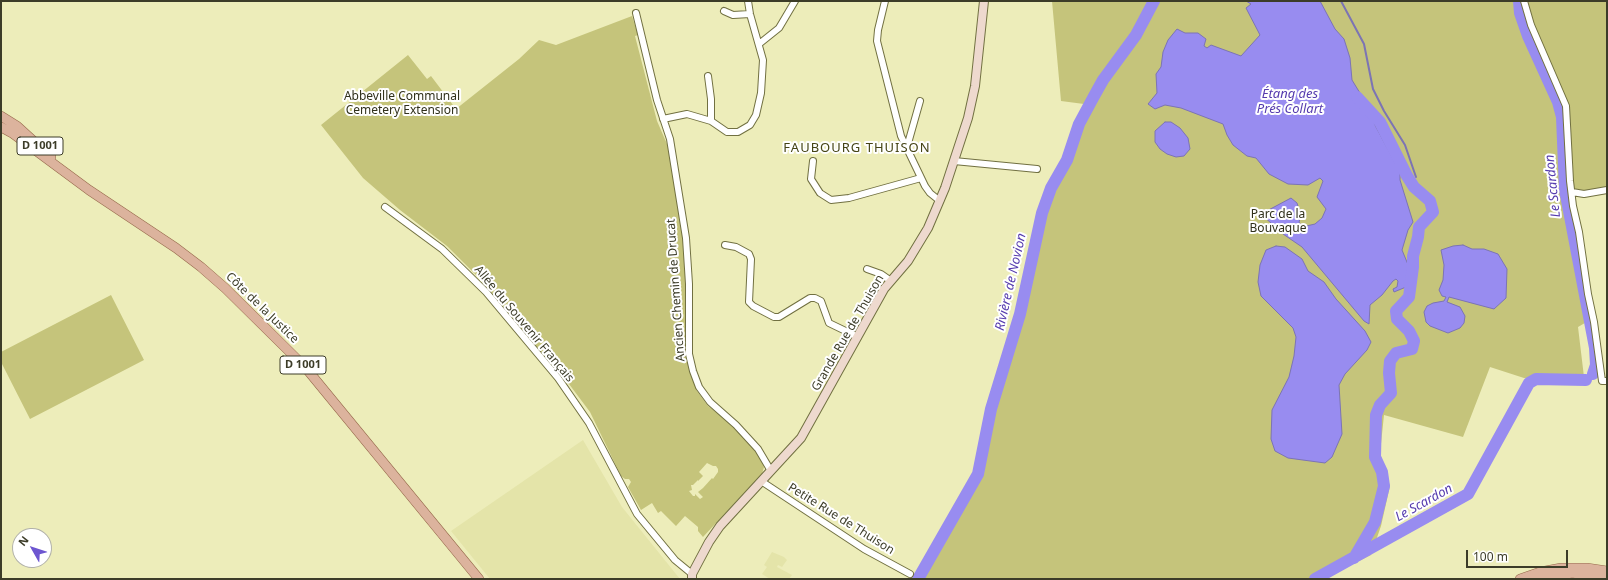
<!DOCTYPE html>
<html>
<head>
<meta charset="utf-8">
<style>
  body { margin:0 }
  #map { position:relative; width:1608px; height:580px; overflow:hidden; background:#ededba; font-family:"Noto Sans",sans-serif }
  canvas { display:block }
  .frame { position:absolute; inset:0; border:2px solid #3c3c28; pointer-events:none }
  .north { position:absolute; left:12px; top:528px; width:40px; height:40px; box-sizing:border-box; background:#fff; border:1px solid #b1b1a9; border-radius:50%; rotate:309deg; font-size:11px; font-weight:700; line-height:16px; text-align:center; color:#3c3c28 }
  .north::after { content:''; display:block; margin:auto; width:14px; height:18px; background:#6d56d0; clip-path:polygon(50% 0,100% 100%,50% 72%,0 100%) }
  .scale { position:absolute; left:1466px; top:550px; width:102px; height:18px; box-sizing:border-box; border:2px solid #3c3c28; border-top:0; padding-left:5px; font-size:12px; line-height:14px; white-space:nowrap; color:#3c3c28; -webkit-text-stroke:3px #fff; paint-order:stroke }
</style>
</head>
<body>
<div id="map">
<canvas width="1608" height="580"></canvas>
<div class="frame"></div>
<div class="north">N</div>
<div class="scale">100 m</div>
</div>
<script>
const context = document.querySelector('canvas').getContext('2d');
context.lineJoin = 'round';
function fill(path, color) { context.fillStyle = color; context.fill(path, 'evenodd'); }
const toPath = rows => new Path2D(rows.map(r => 'M' + r).join(''));
function stroke(path, color, width, dash) { context.strokeStyle = color; context.lineWidth = width; context.lineCap = dash ? 'butt' : 'round'; context.setLineDash(dash || []); context.stroke(path); }
function write(font, color, halo, rows, align = 'center') {
  context.font = font + ' "Noto Sans",sans-serif'; context.lineWidth = 4; context.setLineDash([]); context.textBaseline = 'middle'; context.strokeStyle = halo; context.fillStyle = color; for (const [text, x, y, turn = 0] of rows) {
    context.save(); context.translate(x, y); context.rotate((+turn || 0) * Math.PI / 180); context.textAlign = isNaN(turn) ? turn : align; if (halo) context.strokeText(text, 0, 0); context.fillText(text, 0, 0); context.restore();
  }
}
fill(toPath([
  [583,440,622,507,680,579,490,579,451,531],
  [772,552,784,557,787,560,782,567,778,565,777,567,792,575,789,579,770,579,762,574,767,567,764,565]
]), '#e4e4a9');
fill(toPath([
  [1052,1,1607,1,1607,189,1570,197,1590,320,1578,327,1584,377,1524,378,1490,367,1463,437,1384,415,1380,453,1390,486,1381,526,1371,555,1323,579,915,579,975,472,989,409,1017,313,1040,212,1050,187,1065,160,1084,104,1061,101],
  [632,16,638,35,635,36,657,121,670,151,686,246,687,309,685,347,692,376,697,391,708,406,729,422,754,447,760,457,764,467,762,474,703,537,698,531,698,527,685,516,676,526,661,511,658,513,652,503,641,510,628,487,631,482,629,479,625,479,621,476,590,412,563,376,552,366,485,284,447,246,400,210,363,178,321,125,408,55,427,79,431,76,456,109,519,59,539,40,556,45],
  [707,463,713,466,716,466,718,469,718,472,713,479,712,478,703,488,698,492,703,497,700,499,695,494,695,496,693,496,689,491,692,490,691,485,693,485,697,481,697,480,698,481,703,476,699,472],
  [111,295,144,360,30,419,1,362,1,352]
]), '#c5c47b');
const water = toPath([
  [1246,1,1320,1,1335,29,1344,39,1350,58,1352,80,1363,98,1376,127,1400,172,1400,180,1413,222,1408,230,1402,250,1409,267,1406,287,1394,292,1393,289,1397,287,1398,281,1396,279,1393,281,1382,295,1370,305,1369,324,1364,321,1302,247,1283,234,1261,214,1291,198,1297,203,1301,216,1299,222,1302,227,1315,224,1322,218,1326,209,1317,197,1323,181,1320,178,1308,185,1288,184,1269,174,1256,158,1247,156,1233,145,1227,135,1223,124,1181,108,1165,105,1155,109,1148,104,1157,93,1156,74,1161,67,1163,52,1168,40,1177,29,1185,33,1198,33,1206,39,1204,46,1207,48,1211,45,1241,56,1260,35,1246,8,1251,4,1246,1],
  [1165,122,1171,122,1180,128,1188,138,1190,149,1184,156,1176,157,1167,154,1160,149,1155,142,1155,131,1165,122],
  [1463,245,1472,249,1484,249,1498,254,1507,269,1506,298,1494,309,1449,297,1447,302,1460,307,1465,316,1464,323,1460,328,1448,333,1430,326,1426,322,1424,312,1427,306,1433,303,1444,301,1446,297,1442,296,1439,290,1443,280,1444,265,1441,250,1453,246,1463,245],
  [1276,246,1285,247,1302,259,1308,271,1324,282,1336,299,1365,331,1371,342,1367,350,1345,374,1339,385,1342,434,1332,457,1325,463,1288,458,1275,451,1271,439,1272,410,1289,377,1294,356,1296,337,1293,328,1261,296,1258,282,1260,265,1266,250,1276,246]
]);
fill(water, '#988cf0');
stroke(water, '#7c74b4', 1);
stroke(toPath([
  [1341,1,1364,44,1373,89,1384,111,1405,145,1416,177],
  [1414,187,1415,184]
]), '#7c74b4', 2);
stroke(toPath([
  [1519,1,1520,13,1528,36,1558,102,1562,117,1565,190,1595,348,1596,365,1593,374],
  [1354,558,1375,522,1384,486,1382,472,1375,457,1376,415,1380,405,1391,393,1389,373,1390,361,1396,353,1412,349,1414,341,1409,331,1397,319,1396,311,1409,297,1413,267,1413,256,1418,237,1419,227,1433,212,1430,201,1414,187,1407,176,1380,122,1357,97],
  [918,579,978,474,991,409,1020,314,1042,213,1051,188,1067,160,1079,124,1093,98,1103,80,1136,35,1154,1],
  [1315,579,1468,494,1529,383,1536,379,1586,380]
]), '#988cf0', 12);
const street = toPath([
  [885,1,878,30,877,41,901,136,925,186,930,193,940,201],
  [1524,1,1531,25,1566,106,1570,181,1573,206,1579,232,1588,294,1594,322,1602,381,1607,381],
  [724,11,733,15,750,14],
  [636,13,657,100,670,139,680,201,686,238,689,284,689,354,693,371,699,387,710,402,736,425,758,449,771,471],
  [759,44,779,28,795,1],
  [708,76,711,99,711,121],
  [663,119,687,114,711,121,727,132,738,132,750,125,756,115,761,93,763,60,750,14,748,1],
  [907,147,920,101],
  [813,161,811,179,820,193,831,200,849,198,921,178],
  [954,161,1037,169],
  [1572,192,1584,194,1607,190],
  [385,207,442,249,486,292,558,378,589,423,637,514,675,560,692,574],
  [725,245,736,247,749,254,751,259,749,302,753,306,774,317,779,317,810,298,815,298,821,301,829,323,858,337],
  [867,269,881,274,891,281],
  [761,481,864,549,910,574]
]);
const secondary = toPath([
  [692,579,692,574,709,542,720,526,801,438,884,289,908,261,928,228,945,188,968,118,975,86,984,1]
]);
const primary = toPath([
  [1,116,17,126,51,157],
  [1,127,12,133,89,190,176,248,201,267,225,288,305,367,479,579],
  [1520,579,1540,572,1561,568,1587,568,1607,571],
  [1538,579,1572,573,1607,578]
]);
stroke(street, '#717041', 8);
stroke(secondary, '#717041', 10);
stroke(primary, '#95684a', 10);
stroke(street, '#fff', 6);
stroke(secondary, '#eed9ce', 8);
stroke(primary, '#dcb39d', 9);
for (const [x, y, w] of [
  [40,146,46],
  [303,365,46]
]) { const box = new Path2D(); box.roundRect(x - w / 2, y - 9, w, 18, 3); context.fillStyle = '#fff'; context.fill(box); stroke(box, '#3c3c28', 1); }
write('bold 11px', '#3c3c28', null, [
  ["D 1001",40,146],
  ["D 1001",303,365]
]);
write('12px', '#30301b', '#fff', [
  ["Abbeville Communal",402,97],
  ["Cemetery Extension",402,111],
  ["Parc de la",1278,215],
  ["Bouvaque",1278,229]
]);
write('12px', '#3c3c28', '#fff', [
  ["Ancien Chemin de Drucat",676,290,-94],
  ["Côte de la Justice",262,308,44],
  ["Allée du Souvenir Français",524,324,50],
  ["Grande Rue de Thuison",848,333,-60],
  ["Petite Rue de Thuison",841,519,32]
]);
write('italic 13px', '#553bae', '#fff', [
  ["Étang des",1290,94],
  ["Prés Collart",1290,109],
  ["Le Scardon",1553,186,-96],
  ["Rivière de Novion",1011,282,-77],
  ["Le Scardon",1424,503,-29]
]);
context.letterSpacing = '1px';
write('13px', '#454415', '#fff', [
  ["FAUBOURG THUISON",857,148]
]);
context.letterSpacing = '0px';
</script>
</body>
</html>
